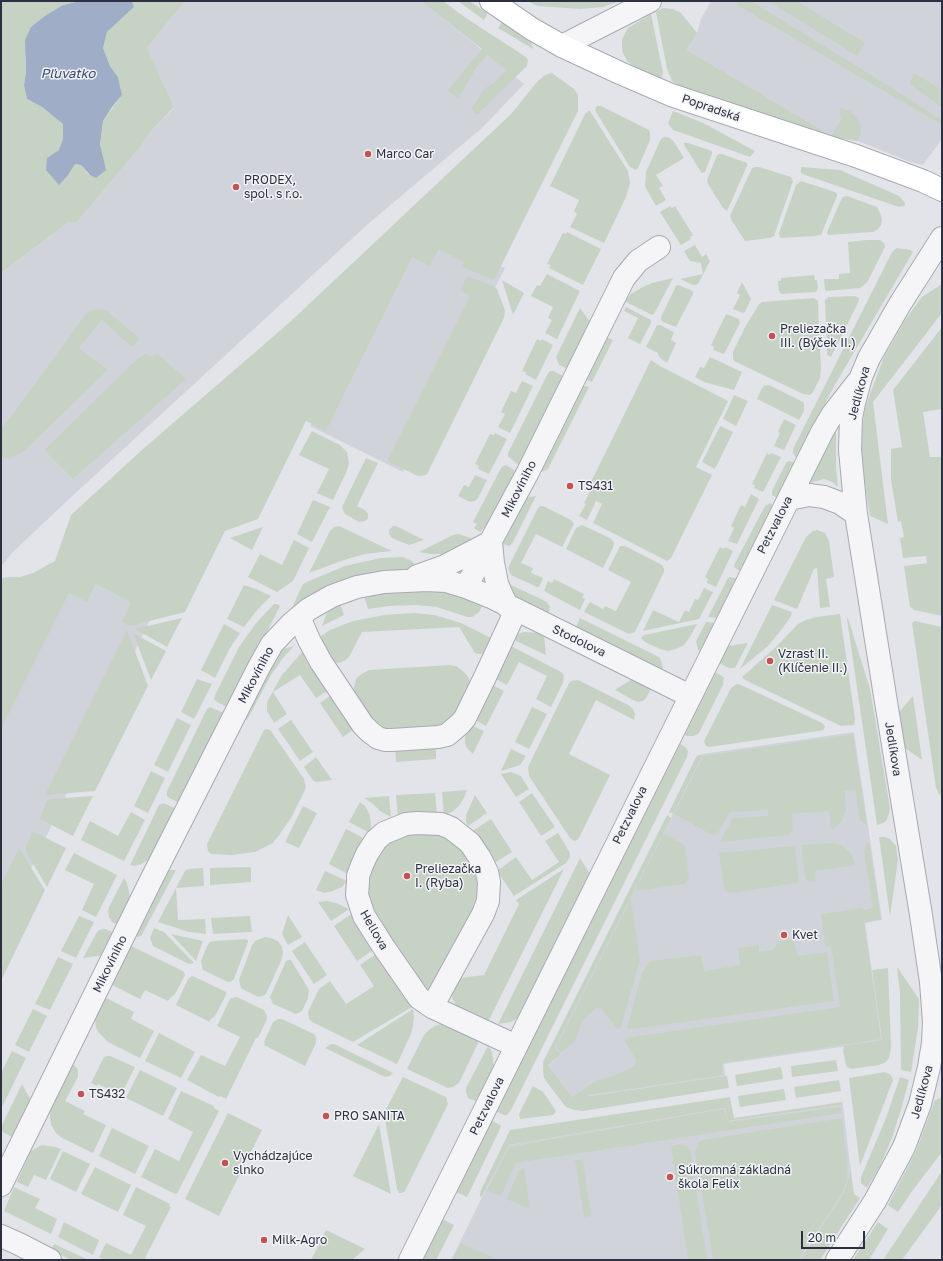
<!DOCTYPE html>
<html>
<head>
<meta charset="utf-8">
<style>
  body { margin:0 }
  #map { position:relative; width:943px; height:1261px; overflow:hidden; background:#e2e4ea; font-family:"Golos Text",sans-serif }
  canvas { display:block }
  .frame { position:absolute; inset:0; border:2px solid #2c3040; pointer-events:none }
  .scale { position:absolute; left:801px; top:1231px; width:64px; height:18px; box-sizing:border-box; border:2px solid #2c3040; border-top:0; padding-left:5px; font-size:12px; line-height:14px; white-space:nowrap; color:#2c3040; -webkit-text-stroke:3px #f2f3f7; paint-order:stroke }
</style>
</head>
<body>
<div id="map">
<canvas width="943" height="1261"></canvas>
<div class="frame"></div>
<div class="scale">20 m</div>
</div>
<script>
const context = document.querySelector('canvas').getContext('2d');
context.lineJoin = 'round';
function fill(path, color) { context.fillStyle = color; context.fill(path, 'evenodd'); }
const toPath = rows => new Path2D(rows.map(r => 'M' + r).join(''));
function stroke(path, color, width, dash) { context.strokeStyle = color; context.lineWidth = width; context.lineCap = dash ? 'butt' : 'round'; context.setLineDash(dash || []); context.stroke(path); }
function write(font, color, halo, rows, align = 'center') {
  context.font = font + ' "Golos Text",sans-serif'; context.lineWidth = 3; context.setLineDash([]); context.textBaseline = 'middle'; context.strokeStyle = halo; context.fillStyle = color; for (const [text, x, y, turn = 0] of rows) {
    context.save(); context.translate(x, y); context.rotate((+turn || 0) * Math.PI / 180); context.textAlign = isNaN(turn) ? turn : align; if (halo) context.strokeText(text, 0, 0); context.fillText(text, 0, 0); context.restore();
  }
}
fill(toPath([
  [185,1,422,1,524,84,483,127,368,224,68,500,12,553,1,567,1,273,69,222,77,222,142,145,148,135,174,108,147,48],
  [711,1,942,1,942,138,937,146,923,165,908,161,858,141,830,137,687,50,697,33,701,19],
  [409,223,505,268,403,472,310,426],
  [77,555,161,597,1,931,1,711],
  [854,732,882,920,865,923,882,1041,724,1064,725,1076,588,1096,572,1097,548,1065,561,1054,555,1048,703,754],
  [843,1105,849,1157,850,1170,847,1183,842,1195,800,1260,451,1260,508,1145,725,1108,729,1121]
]), '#d1d3db');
fill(toPath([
  [1,1,80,1,63,5,25,57,26,72,24,85,27,99,42,107,63,124,63,138,59,150,68,175,75,164,81,165,89,175,102,155,100,144,103,121,122,95,118,77,110,66,103,48,107,32,134,7,132,1,185,1,147,48,174,107,148,135,142,145,77,222,69,222,1,273],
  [421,1,443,1,466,18,526,57,528,60,527,66,477,115,471,109,484,89,496,81,506,70,487,55,476,68,458,99,448,90,482,49],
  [458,1,469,1,487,13,487,15,484,20],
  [527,1,620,1,603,7,580,9,538,6],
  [738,1,751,1,860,68,942,120,942,125,737,5],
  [768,1,797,1,865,43,857,56],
  [663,8,673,9,681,13,697,33,687,50,831,136,841,119,839,111,840,109,842,108,850,111,856,117,861,125,861,133,858,141,811,134,779,124,679,86,672,81,667,69,656,12],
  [651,14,663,73,661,79,637,69,627,61,622,51,622,39,628,28],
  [502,22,531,42,533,49,498,28],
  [552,73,574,89,578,95,578,111,494,280,462,267,464,262,439,249,430,266,412,257,326,431,306,421,258,519,225,531,185,612,130,626,122,622,131,602,96,584,87,602,69,593,1,729,1,578,8,577,20,577,33,573,55,561,71,515,143,449,290,322,511,114,537,82,545,75],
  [914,73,942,90,942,107,919,91,910,84,911,80],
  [597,106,601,106,649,130,650,134,650,140,638,168,636,170,630,167,596,112,595,109],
  [588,111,590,111,628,171,630,183,626,197,604,243,570,227,577,214,574,211,579,200,550,186,585,114],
  [673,111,703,123,755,151,750,157,673,130,668,123],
  [665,137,670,138,674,142,684,158,656,175,663,186,659,188,666,200,656,206,647,190,645,186,646,172,661,139],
  [684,143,688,143,712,151,712,154,705,172,702,173,701,172,684,145],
  [719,154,722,154,747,163,747,166,727,211,723,208,708,184,707,180,717,155],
  [755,167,759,167,791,177,793,181,774,236,770,238,745,241,732,221,730,216,752,168],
  [801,167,840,170,899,196,905,203,905,205,904,206,899,207,805,175,801,173],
  [801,181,835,192,837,194,837,196,821,235,815,236,780,238,779,233,796,185],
  [847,196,877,207,880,213,882,219,881,225,878,229,873,232,828,235,827,232,841,200,843,197],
  [670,206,672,208,675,206,693,235,690,237,691,239,681,245,660,212],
  [567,232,601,249,583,285,549,268,551,265,547,264,563,233,566,234],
  [867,240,880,240,884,243,885,247,868,281,864,285,860,288,827,291,825,290,824,279,839,279,839,274,850,273,848,242],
  [695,245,702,257,706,254,710,261,698,284,696,285,693,285,680,279,703,274,701,263,690,261,684,251],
  [897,248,910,250,913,252,833,388,798,458,795,456,793,453,793,449,891,254,894,250],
  [547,274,580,291,557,339,545,333,552,320,548,318,553,307,531,296,537,285,540,286],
  [814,275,815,280,817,280,818,288,816,292,781,294,779,291,778,281,781,281,781,278],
  [467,276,492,285,497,289,505,310,504,318,428,472,426,475,418,476,387,461,470,296,460,290],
  [673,278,654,314,652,315,624,301,631,294,641,288,652,283],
  [502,280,524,293,513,315],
  [742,282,751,299,745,312,743,313,733,309,740,295,737,293],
  [942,284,942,313,873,402,888,524,870,516,864,479,862,452,862,429,865,408,884,357,905,320,922,297],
  [678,285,691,290,693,292,693,294,676,327,663,322,661,320,661,317,676,286],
  [855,296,859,298,858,303,831,357,827,355,827,352,825,300,829,297],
  [814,298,818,301,818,304,821,368,820,378,813,392,810,395,803,394,734,361,733,358,733,352,745,327,759,304,762,302],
  [626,307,651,320,651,323,640,344,628,338,638,318,624,311],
  [580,308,591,323,568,369,559,365,556,357],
  [96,309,106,310,140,339,132,347,102,320,79,348,108,370,25,450,18,455,10,459,1,457,1,428,10,418,85,315,90,310],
  [726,314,739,319,740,323,724,354,713,350,714,347,711,345],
  [657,325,660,325,674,332,671,340,676,343,667,363,659,357,658,353,646,347],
  [942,327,942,409,923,412,930,457,942,457,942,616,914,610,910,607,904,566,927,563,926,556,903,558,900,538,904,537,901,521,898,522,891,480,891,449,902,447,893,390],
  [606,337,613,340,592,382,585,379],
  [537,339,541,341,542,339,553,345,536,380,525,374,526,372,522,371],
  [145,354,152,356,158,354,186,379,73,479,44,450,138,358],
  [710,357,742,372,734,390,704,382,695,377,700,367,704,368],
  [651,360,660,366,728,401,696,467,712,475,671,558,667,561,593,523,602,504,596,501,587,520,579,516,586,504,584,503,593,486,590,484],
  [550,371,553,371,564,376,520,466,511,459,508,456,508,453,548,373],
  [522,381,533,386,510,433,498,427,505,414,501,412,511,391,516,393],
  [582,385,589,387,549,467,547,470,538,473],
  [767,385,771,386,803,402,804,405,804,411,799,420,757,399,762,388,764,386],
  [734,395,748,401,736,426,723,419],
  [784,419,796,425,784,450,774,446,780,433,778,432],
  [720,426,733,432,715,469,702,462],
  [836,429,836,467,838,487,832,482,824,479,809,483],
  [312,431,340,445,347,452,349,463,346,473,333,500,317,493,329,469,299,455],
  [495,433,507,439,489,474,478,469,479,466,475,464,490,434,494,435],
  [767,453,770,455,771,453,781,457,763,492,754,488,755,485,752,484],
  [366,458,378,463,357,506,365,510,368,514,368,518,365,521,359,522,345,514,343,510,342,507],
  [789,461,796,463,778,499,772,495,772,491,786,463],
  [506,465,517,472,496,513,480,532,474,528,477,524,473,522,501,468,503,466],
  [475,475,487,480,478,498,475,501,470,502,458,496,464,485,469,487],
  [751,494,759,499,737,544,728,541,734,528,731,526,741,505,745,507],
  [536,496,512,544,509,546,503,544,524,501,529,497],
  [313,500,330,507,312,542,297,534],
  [770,503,774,506,741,572,734,567,735,563,765,506],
  [540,506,543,506,571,520,574,524,562,547,536,534,521,563,533,568,531,573,543,578,539,587,537,587,511,575,508,568,538,508],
  [582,525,610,538,613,541,614,544,613,548,603,568,566,549,576,528],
  [339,526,392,551,365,554,344,560,309,573,330,531,334,527],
  [393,526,396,526,424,540,409,545,392,538,389,534,389,530],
  [263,527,252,550,230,538],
  [817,530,825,533,829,541,834,577,826,579,830,607,820,608,817,568,814,569,797,609,774,600,806,537,813,531],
  [458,534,471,538,466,543,444,554,430,554,419,552,453,535],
  [294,540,309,548,293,581,277,592,248,577,260,554,282,565],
  [620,546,625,546,662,565,664,569,664,572,635,632,629,634,584,612,590,602,603,609,605,606,616,611,631,582,608,570],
  [720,547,724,549,725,547,733,551,716,587,707,583,708,579,705,577],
  [403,557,412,561,415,566,415,570,288,616,303,584,309,581,345,566,381,558],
  [730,577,738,579,719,618,708,617,728,578],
  [554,579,584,594,582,598,585,599,580,610,544,591,548,581,552,583],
  [505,582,547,602,550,607,548,615,523,602,508,589],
  [244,585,256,589,271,596,258,609,244,627,227,619],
  [704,588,713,592,699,619,643,631,653,610,679,622,685,610,689,612,695,599,698,600],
  [433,589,452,594,483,605,479,612,472,617,467,617,437,607,416,605,389,606,368,609,363,593],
  [339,601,344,615,322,626,326,615,330,609],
  [274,604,277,604,280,606,229,708,217,702,214,699,215,695,239,647,256,623],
  [772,605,792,612,791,616,782,629,768,646,740,669],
  [414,613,434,615,448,619,461,623,495,640,488,650,484,654,479,654,475,653,459,627,362,632,349,657,344,661,339,663,331,662,323,648,321,636,330,630,353,621,384,615],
  [840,614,855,719,854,725,841,726,745,680,742,677,776,647,798,624,806,620,816,617],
  [182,618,167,647,135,629],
  [580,618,655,655,660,658,662,664,663,669,651,667,575,629],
  [848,618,870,689,890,808,889,814,886,821,883,823,877,825,847,619],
  [915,621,942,627,942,796,939,794,936,788,912,623],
  [706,622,716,623,701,653,698,650,696,641],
  [224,624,240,633,230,648,215,678,201,670],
  [697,624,690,637,684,645,676,649,668,651,660,649,645,642,641,638,644,635],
  [127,630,148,686,95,791,45,795],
  [524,632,539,633,544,635,546,655,512,639,518,634],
  [133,633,166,651,151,680],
  [748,643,735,668,729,668,719,663,727,646],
  [509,645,561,672,564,675,563,683,551,707,536,699,547,676,519,662,507,685,492,677],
  [294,646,283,658,271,675,247,720,242,717,279,651,283,649],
  [303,651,330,689,316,698,300,675,273,692,287,714,274,723,267,711,267,702,282,675],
  [449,665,456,666,464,672,469,678,470,684,465,700,450,720,440,728,381,730,355,697,354,688,356,679,360,675,369,670],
  [714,672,721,675,724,678,723,685,699,733,694,736,687,736,683,734],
  [197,679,212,684,194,719,181,712],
  [632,679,651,689,646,698,643,701,638,702,633,700,615,690],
  [578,680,630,706,633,709,635,714,634,720,596,700,569,754,610,775,579,838,577,840,574,841,570,838,529,776,528,767,569,683,571,681],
  [489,683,504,691,486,726,472,718],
  [737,684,741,685,822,723,824,725,825,727,823,730,819,731,709,747,706,746,704,742,705,739,731,688],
  [333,694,357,727,343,737,320,703],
  [913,696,922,760,905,748,899,712],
  [210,707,226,714,182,804,169,798,167,796,167,791,207,709],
  [532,707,547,714,529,749,515,742],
  [177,718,191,725,168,772,154,765],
  [291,720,313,752,300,761,278,729],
  [469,724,484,731,473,754,467,748,465,743,466,730],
  [268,729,271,731,304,779,306,788,291,818,280,834,273,843,255,852,232,855,211,854,208,851,207,844,264,730],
  [853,734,867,825,860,820,855,790,845,791,846,809,842,821,833,830,831,826,829,811,792,814,793,829,789,835,720,842,733,818,768,816,768,810,730,812,718,833,714,835,712,835,674,814,703,756],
  [436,743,436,759,396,762,395,746],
  [679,743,685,747,688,751,687,757,511,1110,507,1115,504,1115,496,1111],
  [511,749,526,756,520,765,501,771],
  [703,754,673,814,669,812,695,759,697,756],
  [316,757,332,780,317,782,314,781,312,779,304,767],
  [151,771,165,778,148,813,134,806],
  [511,772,521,776,529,789,516,797,501,774],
  [467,790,464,798,459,806,452,812,444,815,442,792],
  [435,793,437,815,398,818,396,795],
  [532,793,555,827,541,836,519,802],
  [475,795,487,813,468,826,466,822,466,815],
  [93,796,73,836,40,819,46,802,50,799],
  [389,796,391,817,380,811,373,804,364,798],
  [360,802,365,806,370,815,371,825,370,833,349,822],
  [163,803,179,810,152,858,141,864,135,866,130,865,159,805],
  [303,806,317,813,299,848,285,842],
  [131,812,145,820,124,861,81,840,90,821,118,836],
  [667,815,671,818,555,1048,561,1054,548,1065,572,1097,584,1089,589,1096,725,1076,727,1076,729,1088,583,1111,574,1110,566,1107,549,1085,544,1078,543,1070,543,1062],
  [491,819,512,852,493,864,471,832],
  [346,829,367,840,350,875,329,864],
  [32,831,66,848,47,887,26,852,26,847],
  [415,832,435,834,445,838,455,845,465,853,472,865,478,883,478,905,434,987,428,989,421,989,367,903,369,869,386,844,395,838],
  [558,833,570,853,570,857,566,863,514,896,497,871,516,857,532,880,559,862,545,841],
  [664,834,683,844,685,846,689,879,685,884,635,891],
  [879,837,885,837,890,839,896,846,898,860,890,916],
  [869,842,881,919,864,922,881,1039,722,1063,723,1075,589,1095,584,1089,588,1086,599,1079,611,1077,634,1066,635,1064,636,1060,625,1042,624,1040,625,1038,840,1007,831,946,825,947,821,914,863,908,863,910,873,908,864,851,867,843],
  [831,843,841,845,851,853,856,865,815,871,816,881,810,882,807,881,805,878,801,845],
  [795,846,799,882,797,883,732,893,725,891,724,887,719,853],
  [19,848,45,890,1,981,1,885],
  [74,853,117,875,96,917,82,910,94,884,65,870],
  [580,858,590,874,521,1014,516,1019,511,1022,498,1024],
  [251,867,251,882,210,885,210,868],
  [203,868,204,886,176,888,178,920,205,919,206,934,189,932,158,922,185,871,188,869],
  [564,869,488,1022,458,1008,454,1002,451,995,452,979,484,975,519,904,516,900],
  [170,870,176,870,144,931,142,935,138,937,132,936,166,872],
  [325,871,347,881,342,887,333,891,324,893,316,890],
  [124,878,127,883,131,901,121,926,112,922,109,917,108,912,109,907],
  [631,900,640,960,621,1027,620,1029,617,1029,602,1009,598,1008,595,1009,582,1021,575,1041,561,1053,556,1048],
  [327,901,336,903,349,909,331,921,318,902],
  [353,913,376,948,357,961,334,926],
  [288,915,302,937,288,945,282,934],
  [79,916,94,922,76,958,61,951],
  [250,916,252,932,213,934,211,918],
  [154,928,164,932,194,963,189,964,153,946,150,938],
  [105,929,117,934,106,955,83,958,96,934,99,930],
  [171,934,203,941,196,961],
  [265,937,271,938,278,941,282,947,283,953,281,961,266,994,263,996,258,997,241,988,239,980,252,945,255,941],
  [245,939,248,940,248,942,234,979,232,981,228,982,203,970,202,967,201,961,207,946,210,942,214,941],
  [793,939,798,956,827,952,834,1001,633,1029,628,1029,627,1027,642,973,648,964,651,961,701,955,704,971,740,965,738,948,759,945,759,952,773,950,779,941],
  [305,942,327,975,314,984,292,951],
  [129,945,183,971,185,975,184,977,175,994,170,998,168,1001,145,990,140,999,110,984],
  [379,952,412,1007,353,1042,312,1022,309,1019,308,1012,319,989,330,981,346,1004,374,986,360,965],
  [58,957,73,964,50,1010,35,1004],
  [288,960,291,960,309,990,308,998,302,1011,296,1014,273,1004,270,997,286,961],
  [897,967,919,999,918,1028,911,1072,901,1070,900,993],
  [888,968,891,1047,889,1058,886,1062,879,1065,851,1069,847,1067,846,1065,843,1051,844,1046,882,1040,872,970],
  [192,976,195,977,226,992,226,995,215,1016,210,1020,210,1022,176,1005,188,979],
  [104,997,134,1012,131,1019,154,1031,140,1058,108,1042,99,1033,96,1028,95,1018,97,1012],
  [237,997,264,1010,267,1016,267,1019,258,1038,256,1038,226,1099,220,1096,219,1097,187,1080,201,1055,225,1066,240,1037,217,1026,230,999,231,998],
  [33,1009,47,1016,29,1052,15,1045],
  [413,1009,414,1016,413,1026,411,1034,397,1064,357,1045],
  [278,1019,282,1019,314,1034,316,1037,316,1043,305,1066,264,1045,265,1043,264,1042,273,1022],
  [444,1023,480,1039,459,1083,453,1087,448,1088,407,1069,424,1035,429,1030,435,1026],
  [159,1033,195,1052,181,1078,145,1061],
  [331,1044,334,1044,393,1073,390,1076,385,1077,325,1048],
  [488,1046,492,1052,494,1068,478,1102,468,1098,466,1092,466,1088],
  [12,1051,26,1058,3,1105,1,1104,1,1073],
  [107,1056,110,1056,135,1067,121,1095,98,1084,97,1086,91,1083,104,1057],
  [836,1060,838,1071,792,1077,791,1066],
  [72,1063,78,1069,78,1077,65,1101,85,1111,83,1114,106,1125,93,1153,62,1138,56,1133,51,1125,50,1117,50,1110],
  [781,1067,783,1079,737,1086,735,1075],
  [140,1070,177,1088,163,1116,126,1098],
  [885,1072,891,1075,893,1080,860,1166,849,1078],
  [403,1077,446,1097,448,1104,405,1191,402,1193,399,1193,397,1189,384,1113],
  [900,1077,909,1080,902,1106,892,1138,879,1168,867,1188,861,1183,861,1177,886,1118],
  [839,1080,841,1091,796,1098,794,1087],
  [22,1084,33,1104,16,1139,4,1133,1,1130,1,1127],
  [533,1086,543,1092,556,1111,555,1113,553,1115,520,1119,519,1114],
  [784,1089,786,1100,740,1107,738,1096],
  [181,1091,214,1106,214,1108,219,1111,177,1194,176,1193,175,1194,141,1177,155,1149,179,1161,193,1132,168,1119],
  [730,1097,734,1118,842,1102,843,1105,728,1121,725,1108,509,1145,481,1198,480,1195,481,1190,510,1130],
  [942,1097,942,1152,913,1190,898,1212,888,1205,916,1151,935,1100],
  [841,1107,842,1113,516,1163,501,1196,487,1190,509,1147,724,1109,728,1122],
  [228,1113,262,1130,219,1216,185,1199],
  [842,1118,848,1169,846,1183,841,1195,798,1260,713,1260,695,1153,696,1148,699,1142,702,1140],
  [491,1120,500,1125,501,1126,500,1129,467,1197,456,1192],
  [379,1124,391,1194,353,1176],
  [112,1128,149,1146,135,1174,99,1156],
  [681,1144,686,1146,690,1151,691,1155,707,1259,688,1260,671,1146],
  [42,1145,55,1147,61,1149,46,1180,34,1175,28,1187,17,1182,31,1151],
  [63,1151,90,1164,76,1192,50,1179],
  [849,1157,854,1194,860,1198,820,1260,800,1260,842,1195,847,1183,850,1170],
  [583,1159,591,1216,584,1217,575,1160],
  [95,1167,131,1185,118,1212,81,1194],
  [524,1168,530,1209,509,1200,507,1198,519,1171],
  [942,1171,942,1205,902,1260,883,1260],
  [14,1187,40,1199,35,1208,57,1219,51,1234,4,1211],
  [136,1187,170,1204,169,1206,171,1207,144,1260,105,1260,99,1257,106,1243,131,1255,146,1226,123,1215],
  [442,1219,454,1225,436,1260,422,1260],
  [64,1222,99,1240,93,1255,58,1237],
  [878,1222,888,1229,869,1260,853,1260],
  [326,1230,365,1249,352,1260,311,1260],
  [461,1243,492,1257,496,1260,452,1260],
  [54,1244,89,1260,71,1260,51,1250]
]), '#c6d3c4');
fill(toPath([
  [80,1,132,1,134,7,107,32,103,48,110,66,118,77,122,95,112,107,103,121,100,144,106,170,96,178,90,175,81,165,75,164,68,175,59,185,46,170,47,158,59,150,63,138,63,124,42,107,27,99,24,85,26,72,25,40,31,27,45,16,63,5]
]), '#a0adc6');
const street = toPath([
  [562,46,650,1],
  [789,499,809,495,824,497,840,503,856,514],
  [417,576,445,566,491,542,493,563,497,583,500,591,507,606],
  [466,587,491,597,690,696],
  [299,617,309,640,321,662,363,725,370,732,378,738,385,740,392,740,438,737,447,735,460,724,465,718,485,677,516,610],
  [432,1007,483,914,488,901,489,882,487,872,480,858,470,843,460,835,451,828,441,824,417,823,406,824,384,833,376,840,367,854,362,865,358,876,358,882,357,895,364,916,383,946,419,998,432,1007,516,1046],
  [1,1185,151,880,259,667,272,644,291,624,309,609,332,596,357,587,384,582,427,580,446,581,466,587,528,472,624,278,638,261,659,247],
  [1,1236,19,1244,50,1260],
  [410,1260,822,432,832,415,857,383],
  [837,1260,875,1201,904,1147,920,1104,929,1067,933,1043,934,1022,931,982,921,915,886,702,856,514,850,450,851,418,854,403,861,377,869,358,900,304,942,238]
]);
const secondary = toPath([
  [491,1,532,29,562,46,620,73,671,95,856,156,923,181,942,190]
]);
stroke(street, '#a8aab4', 24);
stroke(secondary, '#a8aab4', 24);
stroke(street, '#f5f5f8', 22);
stroke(secondary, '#fff', 22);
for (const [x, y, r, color] of [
  [368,154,4,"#c45253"],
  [236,187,4,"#c45253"],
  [772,336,4,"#c45253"],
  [570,486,4,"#c45253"],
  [770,661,4,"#c45253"],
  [407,876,4,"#c45253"],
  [784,935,4,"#c45253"],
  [81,1094,4,"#c45253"],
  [326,1116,4,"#c45253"],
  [225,1163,4,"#c45253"],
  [670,1177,4,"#c45253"],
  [264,1240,4,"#c45253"]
]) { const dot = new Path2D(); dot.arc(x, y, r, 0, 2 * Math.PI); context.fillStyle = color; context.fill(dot); stroke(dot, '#f2f3f7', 1.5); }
write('12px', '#2c3040', '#f2f3f7', [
  ["Popradská",711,108,19],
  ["Jedlíkova",859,393,-75],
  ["Mikovíniho",519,489,-63],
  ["Petzvalova",775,525,-63],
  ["Stodolova",579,641,26],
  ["Mikovíniho",256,675,-62],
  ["Jedlíkova",893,749,81],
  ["Petzvalova",630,815,-64],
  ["Hellova",374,930,60],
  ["Mikovíniho",110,964,-64],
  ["Jedlíkova",922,1092,-75],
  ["Petzvalova",487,1106,-64]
]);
write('12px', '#2c3040', '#f2f3f7', [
  ["Marco Car",376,154],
  ["PRODEX,",244,180],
  ["spol. s r.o.",244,194],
  ["Preliezačka",780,329],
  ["III. (Býček II.)",780,343],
  ["TS431",578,486],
  ["Vzrast II.",778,654],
  ["(Klíčenie II.)",778,668],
  ["Preliezačka",415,869],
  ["I. (Ryba)",415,883],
  ["Kvet",792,935],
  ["TS432",89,1094],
  ["PRO SANITA",334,1116],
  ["Vychádzajúce",233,1156],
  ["slnko",233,1170],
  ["Súkromná základná",678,1170],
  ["škola Felix",678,1184],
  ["Milk-Agro",272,1240]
], 'left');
write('italic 13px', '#394a71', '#f2f3f7', [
  ["Pľuvatko",68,74]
]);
</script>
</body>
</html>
